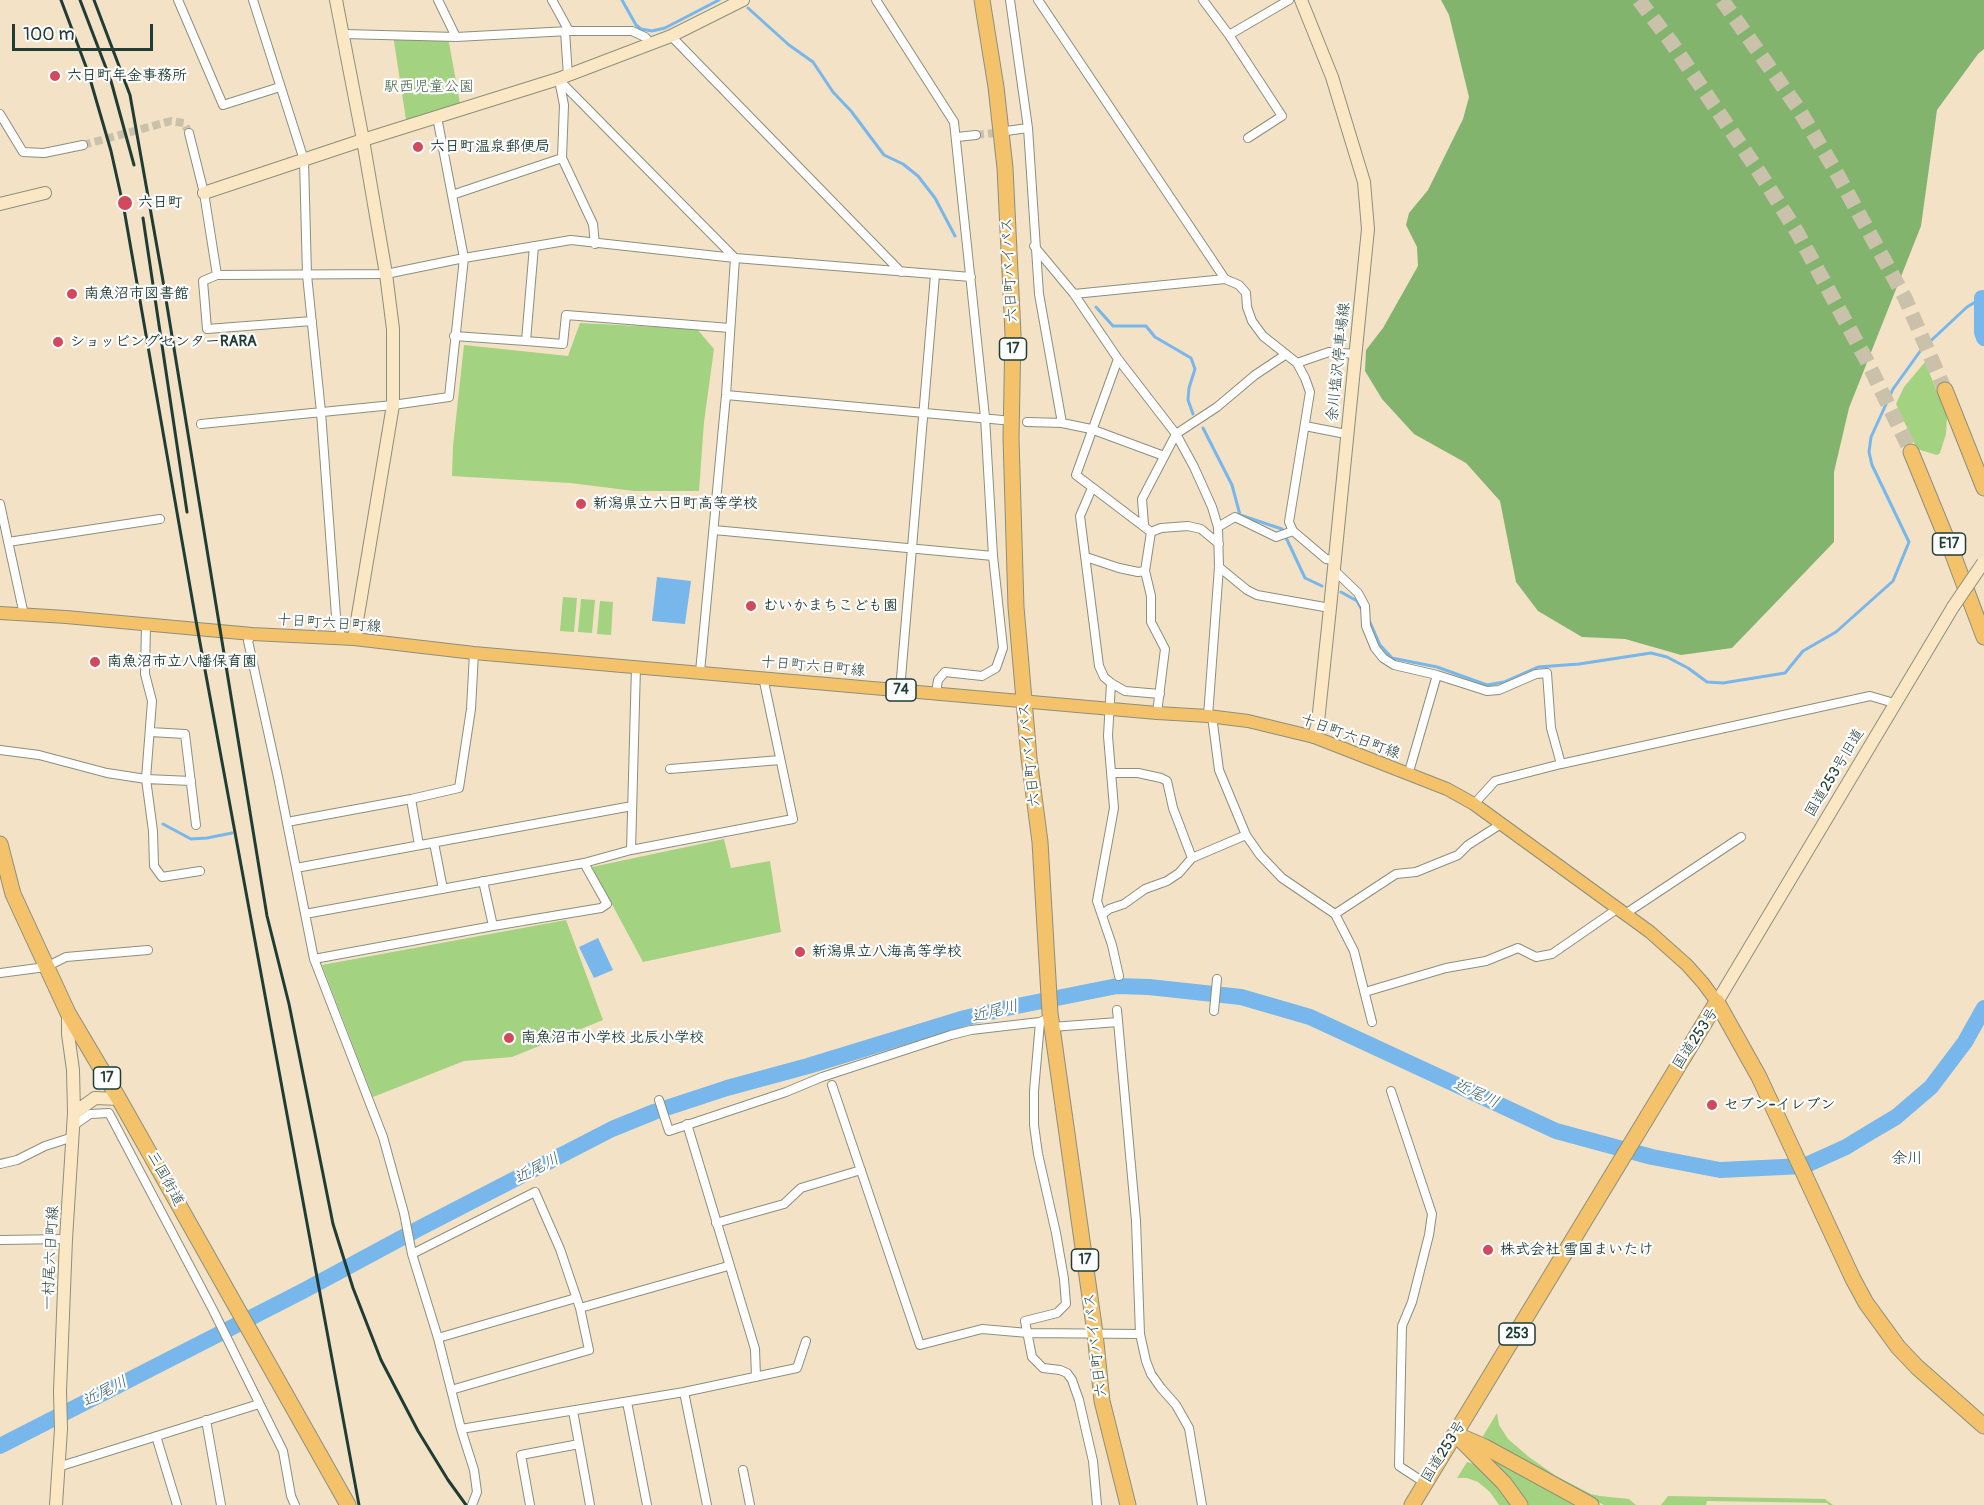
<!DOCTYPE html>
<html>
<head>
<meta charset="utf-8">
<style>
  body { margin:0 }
  #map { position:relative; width:1984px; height:1505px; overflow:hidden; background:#f4e2c7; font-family:Pangolin,sans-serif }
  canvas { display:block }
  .scale { position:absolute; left:12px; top:24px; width:141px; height:27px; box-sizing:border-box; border:3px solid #1f3d34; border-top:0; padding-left:8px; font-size:18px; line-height:21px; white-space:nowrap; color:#1f3d34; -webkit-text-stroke:4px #fff; paint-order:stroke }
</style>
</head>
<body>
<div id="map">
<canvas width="1984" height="1505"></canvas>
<div class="scale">100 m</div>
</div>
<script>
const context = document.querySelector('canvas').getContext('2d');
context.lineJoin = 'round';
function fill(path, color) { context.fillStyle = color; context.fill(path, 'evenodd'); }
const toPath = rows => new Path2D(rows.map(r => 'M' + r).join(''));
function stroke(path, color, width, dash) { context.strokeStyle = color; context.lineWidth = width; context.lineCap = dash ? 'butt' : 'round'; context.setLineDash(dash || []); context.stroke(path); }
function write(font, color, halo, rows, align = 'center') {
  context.font = font + ' Pangolin,"Klee One",sans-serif'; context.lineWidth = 4.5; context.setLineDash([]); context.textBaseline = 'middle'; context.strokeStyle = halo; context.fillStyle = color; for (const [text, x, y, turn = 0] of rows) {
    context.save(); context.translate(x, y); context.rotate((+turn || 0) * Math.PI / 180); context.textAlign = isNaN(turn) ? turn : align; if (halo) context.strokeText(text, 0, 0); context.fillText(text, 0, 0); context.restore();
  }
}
fill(toPath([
  [393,35,448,37,461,109,407,126],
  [580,323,697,329,714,349,704,422,699,491,634,491,570,483,452,476,453,446,464,345,568,356],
  [1925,362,1947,416,1946,434,1940,453,1937,455,1917,449,1896,404,1904,387],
  [563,597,577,598,574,632,560,631],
  [581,599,595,600,592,633,578,632],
  [600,601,613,602,611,635,597,634],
  [724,839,731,868,770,861,781,932,643,962,592,867],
  [566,920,603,1020,512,1057,464,1061,373,1097,322,965],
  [1497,1413,1499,1425,1508,1439,1529,1457,1556,1476,1591,1494,1600,1496,1629,1499,1636,1505,1604,1505,1561,1483,1486,1439,1483,1436],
  [1484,1453,1549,1491,1577,1505,1524,1505],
  [1467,1462,1474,1464,1492,1479,1512,1505,1499,1505,1490,1492,1478,1482,1467,1478,1457,1478],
  [1668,1496,1825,1499,1833,1505,1829,1505,1827,1503,1707,1501,1706,1505,1661,1505]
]), '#a3d280');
fill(toPath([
  [1441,0,1984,0,1984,49,1978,54,1937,110,1921,226,1849,408,1834,472,1834,542,1732,648,1681,655,1625,639,1582,637,1538,611,1516,582,1500,501,1466,463,1414,434,1382,399,1365,371,1366,350,1383,328,1418,266,1417,247,1406,225,1409,213,1428,190,1463,119,1469,97,1449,15]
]), '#82b46e');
fill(toPath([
  [657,577,691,581,685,624,652,621],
  [598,938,613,970,594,978,579,947]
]), '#77b7eb');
stroke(toPath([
  [622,0,636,25,641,29,652,31,665,28,719,0],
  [748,8,789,45,813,62,833,92,851,111,884,155,903,164,918,176,935,198,955,236],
  [1096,307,1113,326,1146,326,1155,337,1191,358,1195,369,1189,388,1188,400,1193,414],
  [1203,428,1232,485,1240,515,1282,529,1305,578,1322,586],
  [1341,592,1357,601,1362,610],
  [1369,620,1380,645,1392,658,1437,667,1487,685,1504,682,1538,667,1579,664,1651,653,1667,657,1688,668,1707,682,1723,683,1785,673,1803,651,1836,632,1893,581,1909,542,1872,465,1869,452,1871,437,1893,389,1921,350,1967,307,1982,298,1984,294],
  [163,824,191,839,207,838,232,833]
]), '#77b7eb', 3);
stroke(toPath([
  [1982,298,1982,332,1984,338],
  [0,1446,303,1291,420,1228,612,1129,654,1112,727,1088,808,1066,965,1018,1007,1008,1117,986,1149,987,1241,997,1310,1017,1556,1131,1652,1157,1720,1170,1804,1166,1846,1147,1869,1133,1896,1117,1931,1087,1965,1042,1984,1008]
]), '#77b7eb', 16);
stroke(toPath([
  [976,135,1003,132],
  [83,145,171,121,184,123,189,133]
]), '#c9c1aa', 8, [8, 4]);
stroke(toPath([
  [1639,0,1671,42,1759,172,1797,232,1867,361,1911,452],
  [1722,0,1798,108,1835,170,1905,298,1945,390]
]), '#c9c1aa', 15, [15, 8]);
const street = toPath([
  [178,0,223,105,280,87],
  [253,0,304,160,307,275,321,412,336,616,342,639],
  [438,0,456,37],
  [552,0,569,31],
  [876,0,954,122,985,417,993,556,1003,648,996,668,982,676,945,672,938,680,936,693],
  [1010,0,1028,128,1039,294,1062,423],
  [1038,0,1225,279],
  [1203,0,1229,35,1289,0],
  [565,31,568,76],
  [344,34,456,37,569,31,632,31,645,37,652,44],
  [1229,35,1282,116,1248,138],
  [671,36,901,272],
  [558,79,735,258,726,395,700,672],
  [559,80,564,105,562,158,593,224,595,244],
  [0,114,23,152,44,153,83,145],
  [1006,131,1028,128],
  [189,133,204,193,217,275,386,274,464,258,571,240,735,258,971,277],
  [957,137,976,135],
  [452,195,562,158],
  [1034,246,1074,294,1118,359,1176,434,1194,467,1212,507,1218,527,1219,567,1208,716],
  [217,275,203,281,207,329,312,321],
  [1074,294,1225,279,1239,285,1246,293,1247,307,1252,321,1263,336,1297,363,1305,378,1310,392,1289,522,1293,531,1326,559,1335,560],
  [454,336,526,341,534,246],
  [526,341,563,344,566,315,730,328],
  [1297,363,1329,352,1355,354],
  [726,395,1002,420],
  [1027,422,1062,423,1091,429,1164,456],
  [201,424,393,405,449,397,464,258,437,117],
  [1305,426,1346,434],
  [1092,488,1080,516,1099,666,1104,677,1111,683,1125,691,1160,694],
  [0,504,24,615],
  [1144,525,1142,499,1176,434,1217,407,1255,375,1285,355],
  [1218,527,1235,517,1276,537,1293,531],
  [714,530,993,556],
  [1151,532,1161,528,1188,526,1201,529,1219,544],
  [8,542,160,519],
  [1086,557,1119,568,1138,572,1145,571,1151,532,1076,475,1118,359],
  [1219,567,1247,590,1257,595,1330,608],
  [1334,570,1358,593,1365,606,1366,626,1375,648,1383,658,1394,665,1437,675,1487,691,1499,690,1536,674,1547,673,1551,728,1561,764],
  [1145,571,1151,596,1151,622,1165,649,1157,713],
  [146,624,145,674,152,701,146,779,153,831,154,866,162,877,200,871],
  [252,634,248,641,278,777,314,959,383,1137,404,1213,412,1254,438,1338,461,1429,474,1470,477,1492,472,1505],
  [1111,683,1108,736,1114,808,1097,901,1112,945,1119,976],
  [900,690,935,275],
  [1212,716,1219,770,1246,835,1260,855,1282,878,1335,914,1354,951,1372,1022],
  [150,732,185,734,196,825],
  [0,750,39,755,107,773,146,779,191,781],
  [670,769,780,760],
  [1112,773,1138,773,1161,778,1167,781,1173,808,1192,858],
  [1408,775,1437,675],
  [411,799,419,845],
  [1474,804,1495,781,1561,764,1870,696,1894,703],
  [287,822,411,799,459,788,471,709,474,653],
  [434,843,443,889],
  [631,850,636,667],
  [296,868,632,806],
  [483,881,493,926],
  [305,914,584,863],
  [1335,914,1396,874,1416,872,1458,855,1468,845,1501,824],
  [1625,914,1741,837],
  [1102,915,1109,909,1124,904,1145,889,1167,881,1179,873,1192,858,1246,835],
  [314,959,493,926,601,908,607,904,584,863,631,850,793,819,763,677],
  [0,973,46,967,66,957,148,950],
  [1365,992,1446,968,1486,961,1518,948,1536,957,1552,954,1617,909],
  [1117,1010,1136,1221,1140,1334,1146,1361,1151,1374,1161,1388,1176,1405,1189,1428,1202,1505],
  [1214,1011,1217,979],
  [1051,1017,1040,1022,1034,1091,1034,1125,1038,1154,1056,1233,1064,1279,1066,1304,1057,1313,1025,1321,1032,1357,1043,1368,1060,1370,1067,1373,1072,1380,1079,1400,1093,1461,1097,1505],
  [1052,1027,1118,1022],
  [832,1085,920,1345,982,1329,1028,1333,1140,1334],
  [1391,1091,1432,1214,1429,1235,1412,1302,1402,1326,1399,1466,1425,1483],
  [659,1100,669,1131,786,1092,822,1077,951,1035,971,1030,1040,1022],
  [687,1124,755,1349,756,1377],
  [73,1126,90,1114,109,1113,213,1310,283,1451,291,1496,295,1505],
  [0,1164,17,1160,45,1146,73,1137],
  [716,1223,784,1204,801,1188,861,1170],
  [0,1240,66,1239],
  [412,1254,535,1192,560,1249,580,1308,589,1350,451,1390],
  [580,1308,728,1266],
  [438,1338,576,1298],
  [684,1392,797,1368,806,1341],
  [627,1402,647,1505],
  [573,1411,590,1505],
  [206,1420,221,1505],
  [461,1429,684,1392,707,1505],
  [156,1436,177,1505],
  [58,1467,259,1404],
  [743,1470,750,1505],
  [530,1505,521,1455,579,1444]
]);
const secondary = toPath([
  [336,0,363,140,386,274,393,329,393,405,354,639],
  [1301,0,1332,77,1364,182,1368,229,1330,608,1318,722,1314,737],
  [204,193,363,140,558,79,671,36,743,0],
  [0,204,45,193],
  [1717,1002,1953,607],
  [74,1113,95,1098,119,1099],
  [56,1505,61,1429,60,1391,66,1239,74,1113,73,1070,68,1034,68,1013]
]);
const primary = toPath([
  [0,613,66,617,252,634,354,639,474,653,1157,713,1208,716,1248,721,1314,737,1447,789,1474,804,1650,932,1687,965,1703,983,1717,1002]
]);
const highway = toPath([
  [982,0,996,87,1005,168,1013,334,1011,438,1016,607,1029,758,1040,842,1050,1013,1095,1333,1102,1401,1128,1505],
  [1945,390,1984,488],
  [1911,452,1952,552,1984,637],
  [0,844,13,894,68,1013,119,1099,348,1505],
  [1455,1434,1485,1447,1591,1505],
  [1461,1440,1504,1483,1520,1505],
  [1412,1505,1717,1002,1759,1077,1853,1279,1866,1303,1898,1347,1917,1367,1984,1426]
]);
stroke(street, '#8a907e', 10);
stroke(secondary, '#8a907e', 14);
stroke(primary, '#8a907e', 14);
stroke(highway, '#8a907e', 17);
stroke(street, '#fff', 8);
stroke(secondary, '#fbe7c3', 12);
stroke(primary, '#f4c26a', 12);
stroke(highway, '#f4c26a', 15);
stroke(toPath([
  [61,0,88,72,111,151,124,209,196,621,359,1505],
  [80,0,111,81,134,165],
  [94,0,130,95,162,275,267,916,289,1004,333,1224,353,1288,381,1360,418,1431,448,1480,466,1505],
  [143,218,187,512]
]), '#1f3d34', 3);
const secondaryBridge = toPath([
  [1953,607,1983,563]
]);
stroke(secondaryBridge, '#8a907e', 14, []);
stroke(secondaryBridge, '#fbe7c3', 12);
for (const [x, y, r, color] of [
  [55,76,6,"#d1495b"],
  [418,147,6,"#d1495b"],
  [125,203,8,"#d1495b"],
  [72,294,6,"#d1495b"],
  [58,342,6,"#d1495b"],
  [581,504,6,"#d1495b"],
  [751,606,6,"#d1495b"],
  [95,662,6,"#d1495b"],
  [800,952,6,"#d1495b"],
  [509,1038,6,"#d1495b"],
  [1712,1105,6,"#d1495b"],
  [1488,1250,6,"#d1495b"]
]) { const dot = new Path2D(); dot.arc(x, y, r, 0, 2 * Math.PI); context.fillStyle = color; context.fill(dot); stroke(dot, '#fff', 2); }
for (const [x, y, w] of [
  [1013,349,27],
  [1949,544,33],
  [901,690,30],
  [107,1078,27],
  [1085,1260,27],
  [1517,1334,36]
]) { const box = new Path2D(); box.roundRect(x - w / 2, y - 11, w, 22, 4.5); context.fillStyle = '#fff'; context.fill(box); stroke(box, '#1f3d34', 1.5); }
write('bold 14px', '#1f3d34', null, [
  ["17",1013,349],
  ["E17",1949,544],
  ["74",901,690],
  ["17",107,1078],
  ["17",1085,1260],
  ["253",1517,1334]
]);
write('bold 15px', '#1f3d34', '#fff', [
  ["六日町年金事務所",67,76],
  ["六日町温泉郵便局",430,147],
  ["六日町",138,203],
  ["南魚沼市図書館",84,294],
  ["ショッピングセンターRARA",70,342],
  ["新潟県立六日町高等学校",593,504],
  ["むいかまちこども園",763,606],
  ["南魚沼市立八幡保育園",107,662],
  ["新潟県立八海高等学校",812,952],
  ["南魚沼市小学校 北辰小学校",521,1038],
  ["セブン-イレブン",1724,1105],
  ["株式会社 雪国まいたけ",1500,1250]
], 'left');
write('15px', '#406247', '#fff', [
  ["駅西児童公園",429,87]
]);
write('15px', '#1f3d34', '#fff', [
  ["六日町バイパス",1010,270,-93],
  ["余川塩沢停車場線",1339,362,-84],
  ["十日町六日町線",329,624,4],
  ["十日町六日町線",813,667,5],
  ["十日町六日町線",1350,737,20],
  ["六日町バイパス",1030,755,-96],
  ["国道253号旧道",1835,773,-59],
  ["国道253号",1696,1039,-57],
  ["三国街道",165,1179,61],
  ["一村尾六日町線",51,1258,-87],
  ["六日町バイパス",1096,1345,-97],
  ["国道253号",1444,1452,-58]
]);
write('italic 16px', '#39626b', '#fff', [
  ["近尾川",995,1012,-14],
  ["近尾川",1476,1094,25],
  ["近尾川",537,1169,-27],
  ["近尾川",105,1392,-27]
]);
write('16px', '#1f3d34', '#fff', [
  ["余川",1907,1159]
]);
</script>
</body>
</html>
